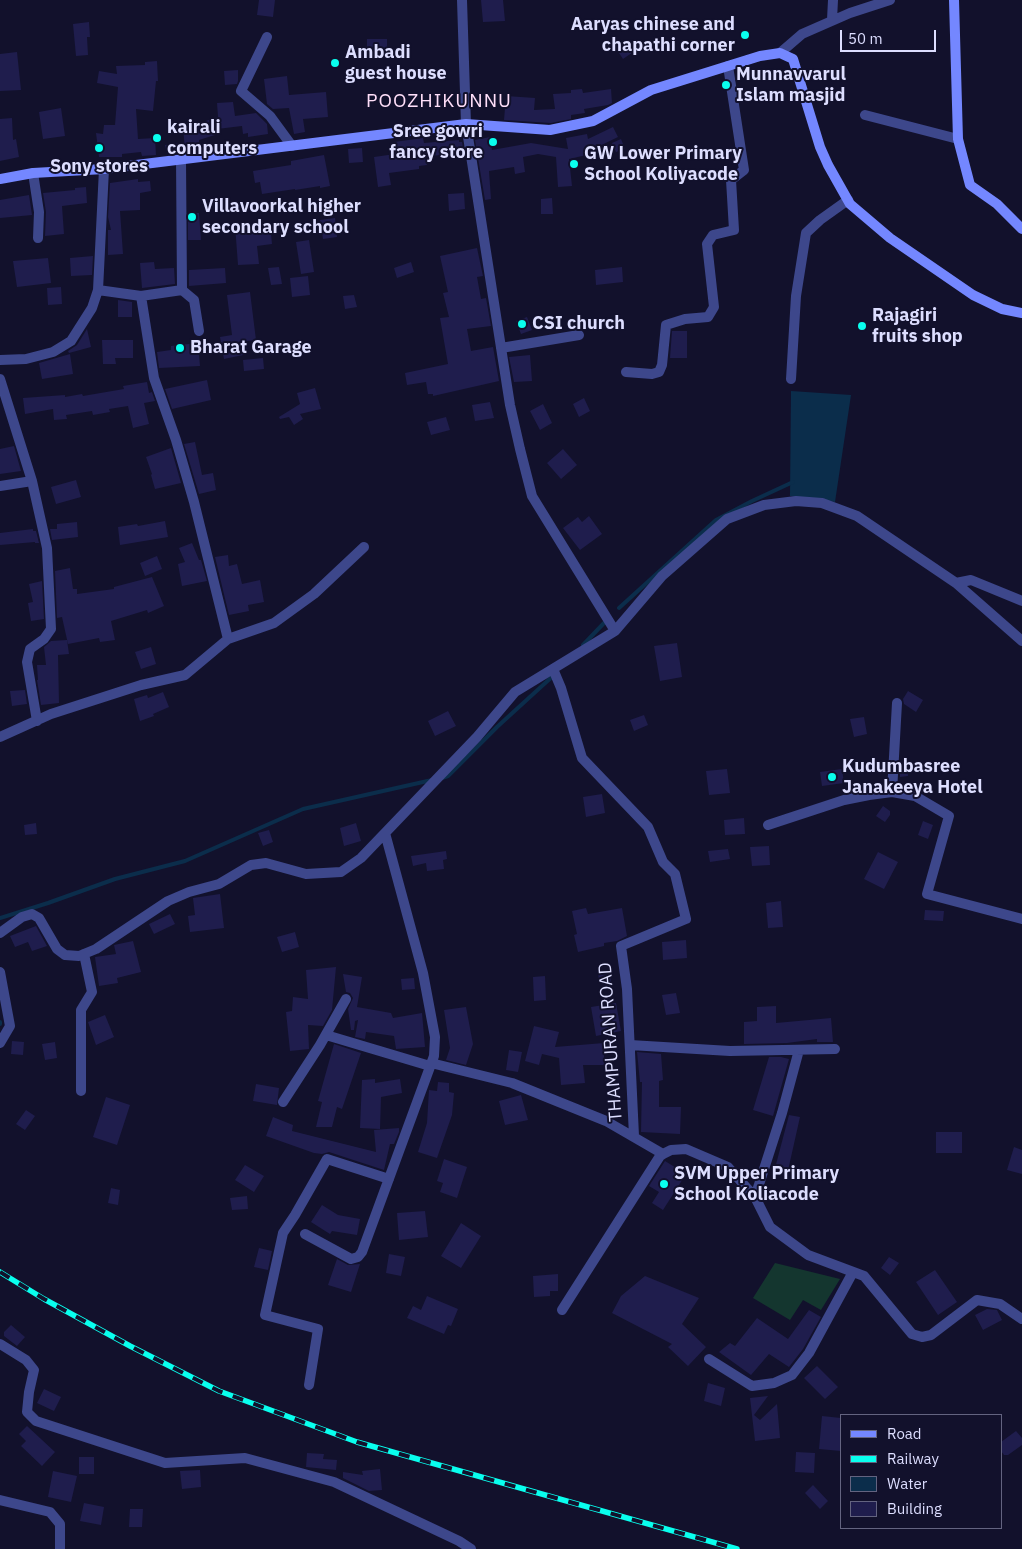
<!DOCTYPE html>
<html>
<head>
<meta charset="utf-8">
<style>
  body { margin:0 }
  #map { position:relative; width:1022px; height:1549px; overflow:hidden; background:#12112c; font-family:"IBM Plex Sans",sans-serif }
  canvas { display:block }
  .legend { position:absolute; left:840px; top:1414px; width:162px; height:115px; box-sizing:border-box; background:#12112c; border:1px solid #636380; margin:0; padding:6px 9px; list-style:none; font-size:15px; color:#dddeff }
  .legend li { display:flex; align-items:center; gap:10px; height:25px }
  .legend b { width:25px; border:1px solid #636380 }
  .scale { position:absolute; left:840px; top:30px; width:96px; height:22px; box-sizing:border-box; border:2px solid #dddeff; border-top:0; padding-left:6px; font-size:15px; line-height:18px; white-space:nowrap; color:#dddeff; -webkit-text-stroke:4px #12112c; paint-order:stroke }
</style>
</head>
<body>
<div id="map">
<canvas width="1022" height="1549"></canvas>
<ul class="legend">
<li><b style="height:6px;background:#7487ff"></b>Road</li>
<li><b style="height:6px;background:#09ffee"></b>Railway</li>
<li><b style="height:14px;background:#0b2d4b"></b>Water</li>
<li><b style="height:14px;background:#1f1d4d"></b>Building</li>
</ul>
<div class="scale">50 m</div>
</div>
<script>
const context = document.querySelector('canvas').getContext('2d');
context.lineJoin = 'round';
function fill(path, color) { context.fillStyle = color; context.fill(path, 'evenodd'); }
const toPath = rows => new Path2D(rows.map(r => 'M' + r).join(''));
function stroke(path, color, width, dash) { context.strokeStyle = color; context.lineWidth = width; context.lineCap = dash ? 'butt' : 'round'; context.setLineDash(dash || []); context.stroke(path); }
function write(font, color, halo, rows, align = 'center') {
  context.font = font + ' "IBM Plex Sans",sans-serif'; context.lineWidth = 4; context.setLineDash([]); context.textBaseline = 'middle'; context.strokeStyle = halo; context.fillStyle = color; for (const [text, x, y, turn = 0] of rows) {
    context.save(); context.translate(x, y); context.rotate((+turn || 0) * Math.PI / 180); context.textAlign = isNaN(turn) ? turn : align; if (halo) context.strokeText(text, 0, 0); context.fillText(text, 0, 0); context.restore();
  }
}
fill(toPath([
  [775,1263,840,1279,821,1310,803,1300,790,1320,753,1298]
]), '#14362f');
fill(toPath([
  [791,391,851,395,835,502,790,496]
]), '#0b2d4b');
stroke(toPath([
  [619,608,716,520,752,501,793,482],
  [583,645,604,623],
  [442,778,448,776,497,727,554,675],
  [0,918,48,903,115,879,185,861,303,809,432,780],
  [0,1022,0,1024]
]), '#0b2d4b', 4);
fill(toPath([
  [259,0,275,0,273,17,257,15],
  [481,0,503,0,505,21,483,22],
  [89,22,90,37,87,37,88,55,76,56,73,24],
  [367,39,387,39,387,54,367,54],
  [629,41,636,50,623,59,617,50],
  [17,52,21,90,0,91,0,54],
  [157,61,158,81,156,81,153,111,136,109,138,139,155,138,156,155,142,156,141,152,122,154,122,157,99,157,96,133,103,134,104,125,115,125,118,87,97,83,99,71,117,74,116,66,145,65,145,62],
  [238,70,238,81,237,84,225,85,224,71],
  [287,76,289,95,326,92,328,117,303,119,305,132,294,134,289,108,273,109,267,104,264,79],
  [582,89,583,93,611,89,612,103,608,105,584,109,585,113,571,115,571,119,551,123,504,120,506,96,535,98,534,110,555,109,553,94,571,93,571,90],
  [233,102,235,116,256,113,267,124,268,134,248,137,248,133,243,134,242,126,217,129,218,134,199,140,199,150,185,152,183,125,196,124,218,117,217,103],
  [61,108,65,136,43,139,39,112],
  [12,118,13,140,16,139,19,157,0,161,0,119],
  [613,127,618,137,585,153,591,154,569,159,572,186,558,187,556,157,538,154,523,157,525,172,515,174,514,167,489,171,491,199,485,200,475,140,490,137,492,150,531,143,568,149,566,138,587,134,588,139],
  [423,138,424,143,459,140,459,142,462,142,464,154,425,156,427,165,419,166,419,169,389,173,391,185,378,187,374,157,395,154,394,142],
  [621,139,625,149,616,152,612,143],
  [181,143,182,152,167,154,165,145],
  [362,148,363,162,349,163,348,149],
  [324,155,330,186,320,188,320,186,295,190,295,189,262,194,260,182,255,183,253,171,291,165,291,161],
  [138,179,138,182,150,181,151,191,140,193,140,210,120,211,123,254,108,255,108,230,111,230,108,217,110,183],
  [86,187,87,203,62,206,64,234,45,236,46,212,43,193,75,190,75,188],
  [464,193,465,209,449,211,448,194],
  [29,195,32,215,0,218,0,200],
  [552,198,553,214,541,214,541,199],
  [188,213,199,213,201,240,188,240],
  [335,218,337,237,323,239,320,220],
  [255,223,255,224,270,223,272,244,257,246,259,264,238,265,235,225],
  [309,240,314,272,301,274,296,242],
  [477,248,483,276,477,277,481,299,486,298,491,326,467,329,471,351,493,347,499,381,433,396,433,394,428,394,426,382,407,385,405,373,448,364,440,318,449,317,443,293,448,292,440,256],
  [93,256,92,275,71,276,70,258],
  [48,258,51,283,17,287,13,261],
  [154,262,155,269,174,268,175,284,142,288,140,263],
  [411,262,414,272,397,278,394,268],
  [279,267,282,284,271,285,268,268],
  [622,267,623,282,596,285,595,270],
  [225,268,226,283,189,286,189,270],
  [308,276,310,295,292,297,290,278],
  [61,287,62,304,48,305,47,288],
  [250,292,256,340,246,341,248,354,224,359,220,337,232,335,227,295],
  [354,295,357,307,345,309,343,296],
  [118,300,132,302,132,317,118,317],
  [527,317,532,330,521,334,516,321],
  [87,329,91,347,69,353,68,351,77,345],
  [672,331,687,331,687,358,670,358],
  [102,340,133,340,133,358,115,358,116,364,103,364],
  [198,343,200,366,159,368,157,352,171,350,171,346],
  [70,354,73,374,42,379,39,363],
  [530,355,532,381,514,382,509,357],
  [263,358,264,369,244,371,243,360],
  [207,380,211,400,172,409,165,389],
  [147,382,149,393,152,392,155,401,144,403,149,424,133,428,128,406,109,409,110,412,93,415,92,411,66,415,67,419,54,420,53,409,25,414,23,398,65,395,65,397,82,394,83,396,124,389,123,386],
  [315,388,321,409,300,414,303,419,294,425,289,417,280,419,279,417,300,404,297,393],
  [584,398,590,411,579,417,573,404],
  [490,402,494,418,475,421,472,405],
  [543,404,552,423,540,430,530,411],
  [446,417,450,430,431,435,427,422],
  [195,442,202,475,213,473,216,490,199,494,184,444],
  [14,446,21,471,0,474,0,449],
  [171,448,181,483,155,489,151,475,152,474,146,457],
  [563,449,577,465,561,479,547,463],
  [76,480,81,497,56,504,51,487],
  [589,516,602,534,580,550,563,528,578,517,582,522],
  [165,521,168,537,120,545,118,527,137,524,138,526],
  [77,522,78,537,52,540,50,529,57,529,57,524],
  [33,529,33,531,36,531,39,543,35,543,35,542,0,545,0,533],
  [192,543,199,560,201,560,207,581,182,586,178,564,185,562,179,548],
  [228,555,229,566,237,564,242,584,260,580,264,602,248,605,249,611,229,615,215,557],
  [157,556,162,569,145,576,140,563],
  [70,568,73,589,77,589,77,594,114,589,114,587,152,577,164,606,148,613,147,610,111,621,115,640,100,642,99,638,68,644,62,617,57,618,55,571],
  [42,581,44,619,31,621,28,603,33,602,29,584],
  [67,640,69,654,58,655,59,703,41,705,37,680,38,680,37,665,46,665,44,647,51,641],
  [677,643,682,677,660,681,654,646],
  [151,647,156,664,141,669,135,652],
  [25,690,27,704,12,706,10,691],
  [908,691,923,700,916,712,904,704,903,699],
  [163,692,169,707,153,714,154,716,140,721,134,699,147,695,148,698],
  [448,711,456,726,435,736,428,721],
  [644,715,648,725,634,731,630,720],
  [864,717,867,734,854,737,850,719],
  [900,763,907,763,908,776,900,777],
  [727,769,730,793,709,795,706,771],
  [842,769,844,783,822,786,820,772],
  [602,794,605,813,586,817,583,797],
  [883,806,890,811,890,815,885,822,876,816],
  [744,818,745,834,725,835,724,820],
  [923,821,933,825,928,839,918,835],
  [36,823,37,834,25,835,24,825],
  [356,823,361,841,344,846,340,828],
  [269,830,273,842,263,846,258,833],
  [769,846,770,865,752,866,750,847],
  [728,849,730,859,710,862,708,851],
  [446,851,447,859,443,860,444,869,427,871,426,863,413,866,411,856],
  [878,852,898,862,884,889,864,879],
  [220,894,224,928,190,932,188,916,195,915,193,898],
  [781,901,783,927,768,928,766,903],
  [586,908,588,914,622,908,627,936,617,941,604,943,604,946,578,952,574,935,577,934,572,911],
  [925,910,944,911,943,921,924,920],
  [170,914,175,924,154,934,149,924],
  [36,926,47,946,32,951,28,942,15,947,10,936],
  [295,932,299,947,282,952,277,937],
  [686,940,687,958,663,960,662,942],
  [133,941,141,972,117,978,118,983,99,986,95,957,116,954,114,945],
  [336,967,332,1010,323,1026,308,1025,309,1049,290,1051,286,1012,292,1011,293,997,308,999,306,970],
  [610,970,611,982,599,983,598,971],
  [343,974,362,977,357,1007,391,1013,393,1018,422,1013,425,1047,396,1049,394,1036,366,1032,365,1039,355,1037,358,1020,355,1021,354,1030,351,1030,348,1009,353,998,350,993,346,992],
  [545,976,546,1000,534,1001,533,977],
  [414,978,415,989,402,990,401,979],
  [676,993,680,1013,666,1015,662,995],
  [616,1003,621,1031,596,1036,591,1007],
  [776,1006,776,1023,831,1018,833,1042,817,1042,817,1039,787,1043,744,1044,744,1022,757,1021,757,1007],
  [466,1007,473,1044,466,1065,446,1060,450,1048,444,1010],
  [105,1015,114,1037,96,1045,88,1022],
  [534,1026,559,1032,555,1047,604,1043,604,1065,583,1065,585,1083,561,1085,559,1058,542,1054,539,1065,525,1061],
  [12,1041,24,1042,23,1055,11,1054],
  [55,1042,57,1058,45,1060,42,1044],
  [334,1044,361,1053,342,1109,337,1107,332,1127,316,1127,322,1102,318,1101],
  [509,1050,522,1052,518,1072,506,1070],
  [637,1052,661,1054,663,1080,659,1081,659,1107,681,1107,680,1134,641,1132,642,1082,640,1082],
  [769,1057,781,1057,789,1059,773,1116,753,1110],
  [375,1079,375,1083,400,1079,402,1093,381,1097,380,1129,360,1128,362,1080],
  [438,1082,449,1083,449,1092,454,1093,452,1115,437,1158,418,1152,427,1123,429,1090,437,1091],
  [256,1084,279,1088,277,1105,253,1101],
  [521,1095,528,1120,505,1125,499,1101],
  [106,1097,130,1105,117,1145,93,1137],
  [26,1110,35,1116,25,1130,16,1124],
  [789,1115,800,1117,787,1175,774,1172],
  [273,1117,293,1125,292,1131,376,1152,374,1130,399,1128,399,1132,394,1144,390,1144,384,1170,329,1152,322,1154,314,1153,266,1136],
  [936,1132,962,1132,962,1153,936,1153],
  [1014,1147,1022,1150,1022,1174,1007,1170],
  [444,1159,467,1167,457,1198,440,1192,443,1183,437,1181],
  [665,1161,686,1174,663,1210,652,1203,659,1192,649,1186],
  [245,1165,264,1176,254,1192,235,1180],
  [111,1188,120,1190,118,1205,108,1203],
  [247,1196,248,1209,232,1210,230,1198],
  [322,1205,338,1215,360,1219,357,1235,332,1231,330,1234,311,1222],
  [425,1211,428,1237,399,1240,397,1213],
  [461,1223,481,1236,461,1268,441,1256],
  [259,1248,272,1251,268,1270,254,1267],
  [389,1254,405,1257,401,1276,386,1273],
  [889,1257,899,1263,890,1275,881,1268],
  [337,1259,348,1265,360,1264,351,1292,328,1285],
  [935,1270,957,1302,938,1315,916,1282],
  [558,1274,558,1291,550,1291,550,1296,534,1297,533,1276],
  [645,1276,699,1298,682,1324,706,1347,688,1366,668,1347,672,1344,612,1313,621,1296],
  [427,1296,458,1309,451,1326,448,1325,444,1334,407,1318,413,1306,421,1310],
  [987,1309,997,1310,1002,1320,983,1330,975,1315],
  [809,1310,821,1317,803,1349,789,1367,769,1354,751,1375,719,1352,730,1343,735,1346,757,1318,788,1339],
  [11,1325,25,1337,17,1346,4,1336,4,1332],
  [817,1366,838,1387,825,1399,804,1378],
  [708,1383,725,1388,721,1406,704,1401],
  [44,1389,61,1397,54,1411,37,1403],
  [768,1396,754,1415,760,1420,777,1404,780,1438,755,1441,750,1398],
  [822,1416,841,1418,841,1451,819,1449],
  [27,1426,55,1452,42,1466,21,1446,26,1441,19,1434],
  [1016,1431,1022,1438,1022,1445,1008,1455,1004,1455,1001,1451,1001,1442],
  [796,1452,815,1453,814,1473,795,1472],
  [307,1453,324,1454,323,1459,337,1460,336,1470,306,1467],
  [79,1457,94,1457,94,1474,79,1474],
  [380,1469,382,1490,369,1491,343,1478,343,1472,363,1475,362,1471],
  [200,1470,201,1487,182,1489,180,1471],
  [53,1471,77,1476,71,1502,48,1497],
  [813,1485,828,1501,820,1509,805,1493],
  [84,1503,104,1507,101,1525,80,1521],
  [130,1509,143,1509,142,1527,129,1527]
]), '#1f1d4d');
stroke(toPath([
  [462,0,466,124,510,405,520,449,532,496,615,631],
  [832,20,833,0],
  [267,37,241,91,270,116,292,146],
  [780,53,802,34,850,13,890,0],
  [865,115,958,139],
  [181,159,182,290],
  [104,169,98,290,141,296,154,378,176,440,194,502,228,639,274,623,314,594,364,547],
  [33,173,39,212,38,238],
  [141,296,182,290,194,300,199,331],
  [501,348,579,335],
  [0,360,26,359,53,352,71,341,92,308,98,290],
  [626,372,652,374,659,372,662,365,666,325,685,319,708,317,714,307,707,244,713,235,734,230,731,180,744,170,728,66],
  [0,379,32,481,47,548,51,629,44,639,30,649,27,662,37,721],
  [791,379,796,296,806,233,820,220,848,200],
  [0,486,32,481],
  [956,583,971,580,1022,601],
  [553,669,561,688,582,758,648,827,663,862,675,874,686,919,621,946,627,989,634,1136],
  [0,737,51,714,141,685,185,675,228,639],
  [892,792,897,703],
  [768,825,844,800,869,795,892,792,915,796,949,816,927,894,1022,919],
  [0,933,22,917,32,914,39,918,57,949,65,955,79,956,96,949,168,901,189,892,219,884,251,865,266,863,306,874,341,872,361,858,477,737,515,692,615,631,662,576,727,519,764,505,796,501,822,503,857,516,956,583,1022,641],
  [0,972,10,1026,0,1043],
  [326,1035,430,1066],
  [630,1045,730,1051,835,1049],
  [799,1050,782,1113,755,1197,770,1227,808,1255,864,1276,912,1334,922,1337,931,1335,977,1300,1000,1304,1022,1319],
  [431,1063,512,1083,606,1121,663,1154],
  [81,1091,81,1010,92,992,84,954],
  [283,1102,320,1045,346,999],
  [305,1234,351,1259,358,1257,362,1252,434,1056,435,1037,423,973,385,833],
  [562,1310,660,1156,663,1154,671,1150,686,1149,728,1167,755,1197],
  [0,1344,26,1360,34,1370,29,1392,27,1412,36,1421,165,1463,245,1458,334,1482,459,1541,471,1549],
  [709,1359,752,1386,774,1383,792,1375,809,1353,853,1272],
  [309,1385,318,1329,265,1315,283,1233,295,1215,327,1159,389,1179],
  [0,1500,50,1512,60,1524,60,1549]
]), '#3d478b', 10);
stroke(toPath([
  [954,0,958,139,970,185,997,204,1022,229],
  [0,179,33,173,104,169,466,124,550,130,593,121,651,90,760,56,780,53,793,59,820,147,828,165,850,204,890,238,973,295,1002,309,1022,313]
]), '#7487ff', 10);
const rail = toPath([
  [0,1272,44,1299,130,1346,219,1391,357,1442,737,1549]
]);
stroke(rail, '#09ffee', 5.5);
stroke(rail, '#12112c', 4, [11]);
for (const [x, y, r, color] of [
  [745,35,5,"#09ffee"],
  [335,63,5,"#09ffee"],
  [726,85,5,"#09ffee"],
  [157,138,5,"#09ffee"],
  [493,142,5,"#09ffee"],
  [99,148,5,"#09ffee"],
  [574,164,5,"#09ffee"],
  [192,217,5,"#09ffee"],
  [522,324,5,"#09ffee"],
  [862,326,5,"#09ffee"],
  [180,348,5,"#09ffee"],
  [832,777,5,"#09ffee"],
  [664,1184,5,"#09ffee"]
]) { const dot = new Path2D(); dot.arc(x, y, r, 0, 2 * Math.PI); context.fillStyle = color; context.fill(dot); stroke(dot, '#12112c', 2); }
write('bold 18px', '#dddeff', '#12112c', [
  ["Aaryas chinese and",735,25,"right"],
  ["chapathi corner",735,46,"right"],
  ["Ambadi",345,53],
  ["guest house",345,74],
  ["Munnavvarul",736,75],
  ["Islam masjid",736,96],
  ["kairali",167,128],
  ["computers",167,149],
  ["Sree gowri",483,132,"right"],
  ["fancy store",483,153,"right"],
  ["GW Lower Primary",584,154],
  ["School Koliyacode",584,175],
  ["Sony stores",99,167,"center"],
  ["Villavoorkal higher",202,207],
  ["secondary school",202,228],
  ["Rajagiri",872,316],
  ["fruits shop",872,337],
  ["CSI church",532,324],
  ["Bharat Garage",190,348],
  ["Kudumbasree",842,767],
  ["Janakeeya Hotel",842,788],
  ["SVM Upper Primary",674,1174],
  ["School Koliacode",674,1195]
], 'left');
write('18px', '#dddeff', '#12112c', [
  ["THAMPURAN ROAD",611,1042,-94]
]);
context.letterSpacing = '1px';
write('19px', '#ffdff9', '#12112c', [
  ["POOZHIKUNNU",439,102]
]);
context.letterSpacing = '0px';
</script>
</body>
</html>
